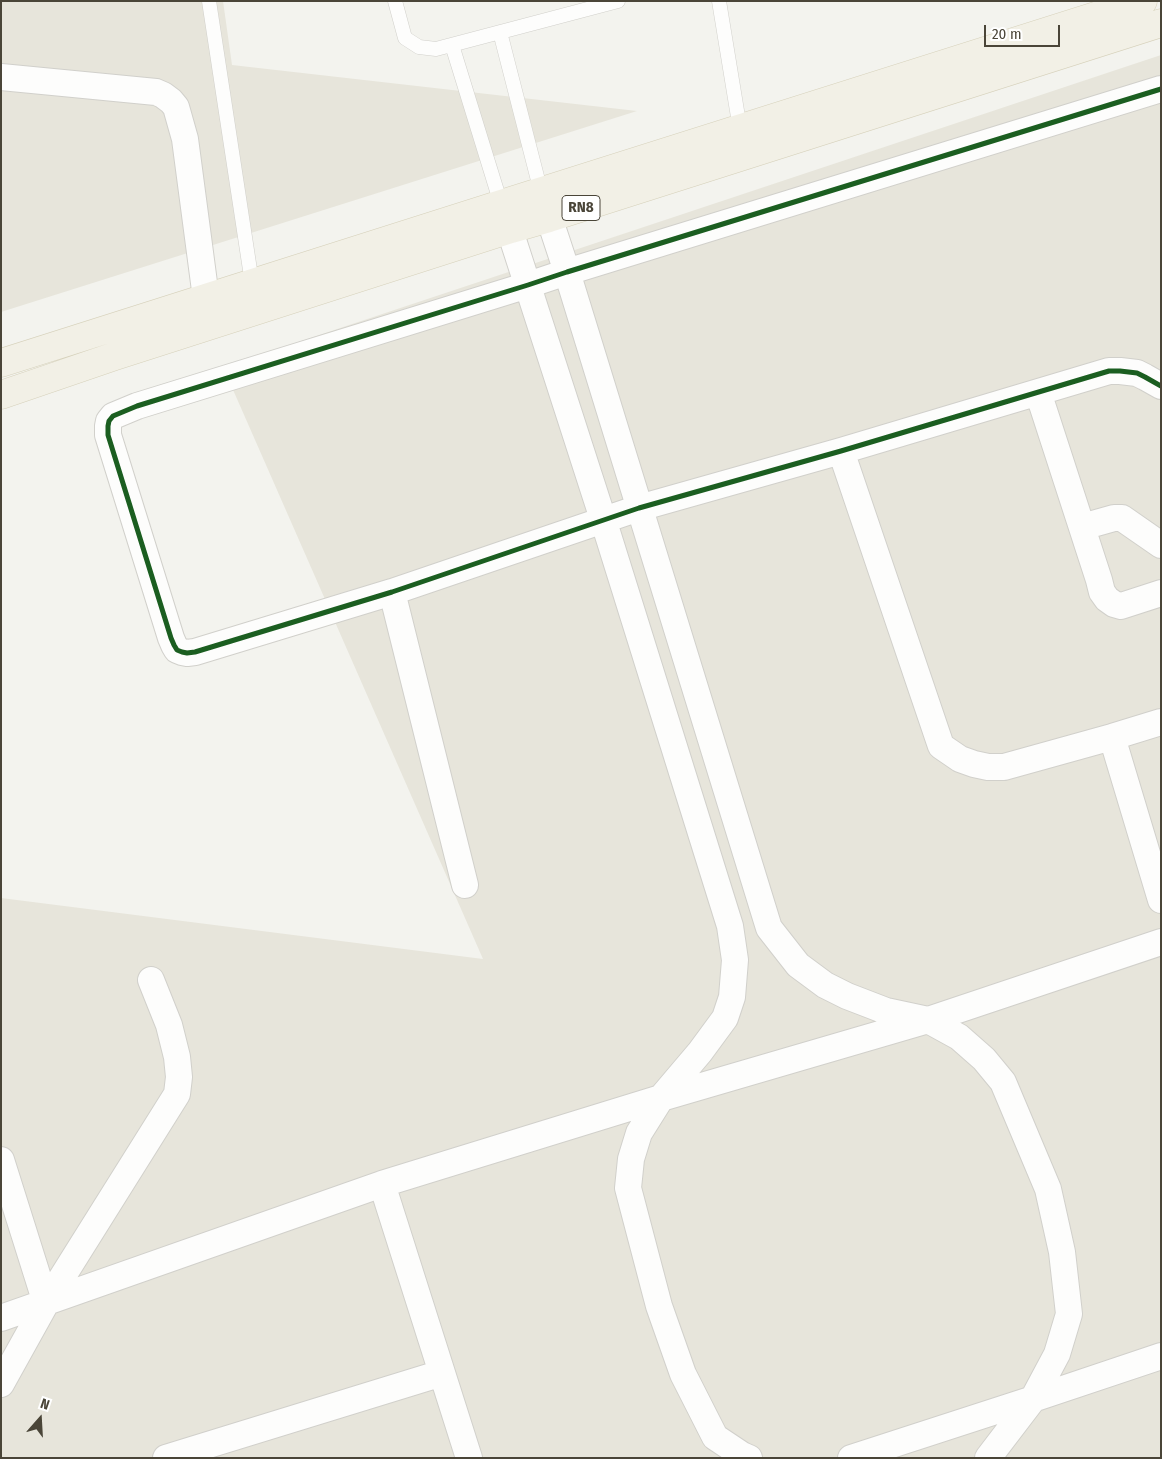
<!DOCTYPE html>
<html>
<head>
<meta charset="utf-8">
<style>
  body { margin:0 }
  #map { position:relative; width:1162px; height:1459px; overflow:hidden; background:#f3f3ee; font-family:"Fira Sans Condensed",sans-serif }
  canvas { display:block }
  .frame { position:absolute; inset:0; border:2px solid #4a4538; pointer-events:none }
  .north { position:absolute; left:15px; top:1394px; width:50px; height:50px; -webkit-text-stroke:4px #fff; paint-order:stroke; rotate:19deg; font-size:14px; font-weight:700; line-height:20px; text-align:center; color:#4a4538 }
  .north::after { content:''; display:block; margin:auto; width:18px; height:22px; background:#4a4538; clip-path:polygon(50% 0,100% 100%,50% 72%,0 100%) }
  .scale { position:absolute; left:984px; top:25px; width:76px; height:22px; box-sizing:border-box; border:2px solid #4a4538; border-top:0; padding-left:6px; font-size:15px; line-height:18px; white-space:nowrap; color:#4a4538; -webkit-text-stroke:4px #fff; paint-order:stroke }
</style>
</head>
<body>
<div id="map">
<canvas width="1162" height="1459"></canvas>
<div class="frame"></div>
<div class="north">N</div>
<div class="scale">20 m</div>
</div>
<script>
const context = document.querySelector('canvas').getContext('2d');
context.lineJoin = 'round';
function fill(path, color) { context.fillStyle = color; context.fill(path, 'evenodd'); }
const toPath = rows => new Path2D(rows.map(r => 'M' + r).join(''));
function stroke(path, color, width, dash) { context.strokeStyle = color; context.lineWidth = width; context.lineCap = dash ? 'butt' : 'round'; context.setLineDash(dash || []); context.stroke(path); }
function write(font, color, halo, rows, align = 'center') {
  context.font = font + ' "Fira Sans Condensed",sans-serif'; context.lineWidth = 4; context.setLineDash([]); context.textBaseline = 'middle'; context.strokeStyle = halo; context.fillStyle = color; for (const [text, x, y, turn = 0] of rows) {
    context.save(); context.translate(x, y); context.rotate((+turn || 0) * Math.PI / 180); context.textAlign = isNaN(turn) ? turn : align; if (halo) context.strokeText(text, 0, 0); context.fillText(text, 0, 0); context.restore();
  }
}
fill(toPath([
  [1,1,223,1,232,65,637,111,1,312],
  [1161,55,1161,1458,1,1458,1,898,483,959,223,367]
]), '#e7e5db');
const lane = toPath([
  [209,1,252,283],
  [395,1,405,38,419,47,436,49,618,1],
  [719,1,740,129],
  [500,32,541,192],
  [452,45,501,204]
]);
const street = toPath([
  [1,77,156,92,163,95,171,101,176,107,185,139,206,298],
  [1161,89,567,272,528,285,137,406,113,416,109,421,108,426,108,435,171,638,174,645,177,650,182,652,187,653,195,652,392,592,639,508,841,451,1109,371,1120,371,1137,373,1145,377,1161,386],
  [542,196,567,272,769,928,798,965,825,985,847,996,886,1011,928,1020,959,1037,984,1059,1003,1082,1048,1189,1062,1252,1069,1314,1057,1354,1033,1399,988,1458],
  [503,209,603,519,730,926,735,960,732,997,725,1018,700,1052,661,1098,639,1133,631,1159,628,1188,659,1306,683,1374,715,1437,742,1455,749,1458],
  [1038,392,1099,580,1102,592,1107,599,1114,604,1121,606,1161,593],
  [841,451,941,746,960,759,974,764,988,767,1004,767,1112,737,1161,722],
  [1082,527,1114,518,1122,518,1161,545],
  [392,592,465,885],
  [1112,737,1161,900],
  [1,1160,46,1303],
  [382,1184,469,1458],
  [1,1318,382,1184,661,1098,928,1020,1161,942],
  [1,1384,46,1303,177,1094,179,1077,177,1057,169,1025,151,980],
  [166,1458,442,1373],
  [851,1458,1033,1399,1161,1356]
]);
const primary = toPath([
  [1,363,501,204,1143,1],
  [1,395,115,356,511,229,549,218,1161,23]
]);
stroke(lane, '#d1d0cb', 15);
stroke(street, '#d1d0cb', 28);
stroke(primary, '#d6d1bb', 29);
stroke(lane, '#fdfdfc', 14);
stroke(street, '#fdfdfc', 26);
stroke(primary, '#f2f0e6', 28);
stroke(toPath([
  [1161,89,567,272,528,285,137,406,113,416,109,421,108,426,108,435,171,638,174,645,177,650,182,652,187,653,195,652,392,592,639,508,841,451,1109,371,1120,371,1137,373,1145,377,1161,386]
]), '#1b5e20', 5);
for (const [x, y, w] of [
  [581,208,38]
]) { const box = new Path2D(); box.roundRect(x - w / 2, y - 12.5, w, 25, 4); context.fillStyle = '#fff'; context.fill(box); stroke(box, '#4a4538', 1); }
write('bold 15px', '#4a4538', null, [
  ["RN8",581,208]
]);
</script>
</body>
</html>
